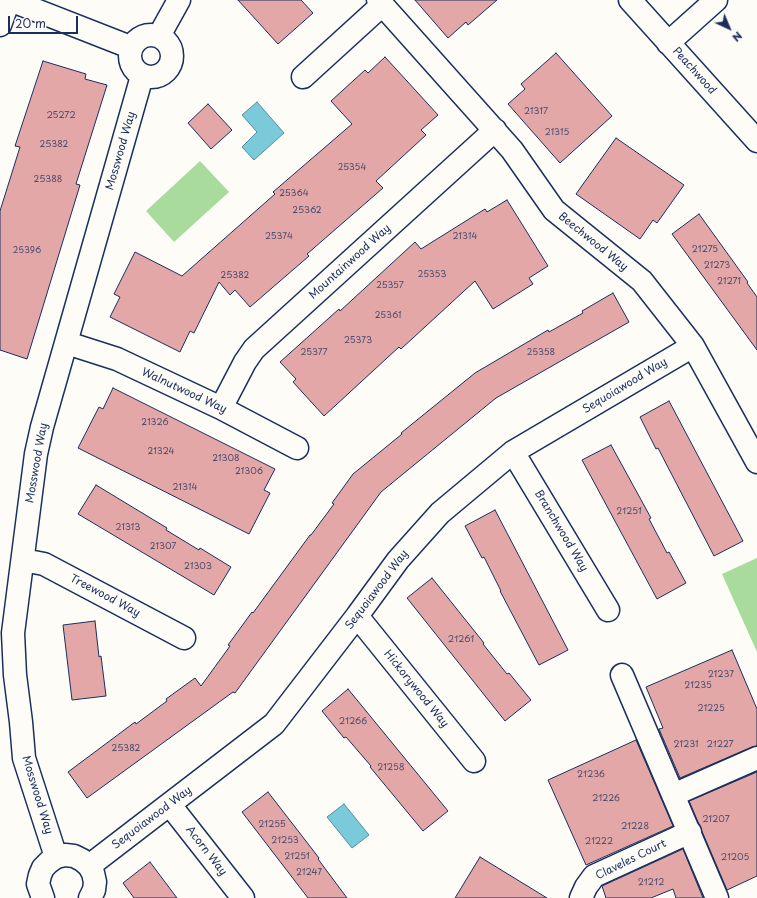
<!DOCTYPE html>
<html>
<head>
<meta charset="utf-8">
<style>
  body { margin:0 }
  #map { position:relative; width:757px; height:898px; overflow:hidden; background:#fdfcf7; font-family:"Playpen Sans",sans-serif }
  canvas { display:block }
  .north { position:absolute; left:709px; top:8px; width:40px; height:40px; -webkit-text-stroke:3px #fdfcf7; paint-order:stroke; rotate:136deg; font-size:11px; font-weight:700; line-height:16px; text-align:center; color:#1b2f5e }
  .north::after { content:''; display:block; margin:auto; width:14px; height:18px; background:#1b2f5e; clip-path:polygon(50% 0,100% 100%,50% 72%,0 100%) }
  .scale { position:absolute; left:8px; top:16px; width:70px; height:18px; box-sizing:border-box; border:2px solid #1b2f5e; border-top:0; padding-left:5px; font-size:12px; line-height:14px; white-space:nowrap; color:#1b2f5e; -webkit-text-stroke:3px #fdfcf7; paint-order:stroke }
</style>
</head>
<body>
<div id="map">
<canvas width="757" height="898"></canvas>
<div class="north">N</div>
<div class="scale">20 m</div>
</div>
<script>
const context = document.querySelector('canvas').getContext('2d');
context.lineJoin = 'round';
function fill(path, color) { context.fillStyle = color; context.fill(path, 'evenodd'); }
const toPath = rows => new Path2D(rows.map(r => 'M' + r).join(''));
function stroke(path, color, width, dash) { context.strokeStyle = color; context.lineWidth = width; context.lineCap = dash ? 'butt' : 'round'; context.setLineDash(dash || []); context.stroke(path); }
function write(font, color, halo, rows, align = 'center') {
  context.font = font + ' "Playpen Sans",sans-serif'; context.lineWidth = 3.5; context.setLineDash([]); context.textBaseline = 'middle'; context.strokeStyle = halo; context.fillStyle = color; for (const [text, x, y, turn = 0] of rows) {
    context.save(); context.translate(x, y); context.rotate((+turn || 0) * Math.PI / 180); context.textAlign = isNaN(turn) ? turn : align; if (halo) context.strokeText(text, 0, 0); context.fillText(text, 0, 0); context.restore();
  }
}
fill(toPath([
  [200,161,229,192,174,242,146,211],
  [757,558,757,652,722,574]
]), '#a8db9c');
const water = toPath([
  [257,102,284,133,254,160,242,147,257,132,242,115,257,102],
  [344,804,369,835,352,848,327,817,344,804]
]);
fill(water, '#7bcad9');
stroke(water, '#558ca8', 1);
const building = toPath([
  [238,0,301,0,313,13,278,44,238,0],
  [415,0,497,0,468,25,466,22,448,38,415,0],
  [556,53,612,116,560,163,508,104,525,89,521,84,556,53],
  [385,57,438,115,421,130,426,135,376,181,383,188,307,254,309,256,250,307,235,290,230,295,219,282,194,333,190,331,180,352,110,317,120,297,114,294,135,252,182,276,275,194,273,192,352,124,331,101,365,70,368,73,385,57],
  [43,61,86,74,85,79,107,85,76,184,80,185,27,359,0,350,0,211,20,147,15,146,43,61],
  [208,104,232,130,211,149,188,123,208,104],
  [616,138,684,185,657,223,653,220,640,239,576,194,616,138],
  [507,200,548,266,529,278,533,284,493,309,475,281,401,349,399,347,324,416,293,382,296,379,280,362,339,309,340,311,415,242,421,249,485,209,487,212,507,200],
  [699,214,748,282,747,283,757,297,757,350,672,234,699,214],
  [613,293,629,322,496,398,381,492,235,693,233,692,87,798,68,772,135,722,136,724,167,701,166,699,195,678,201,686,230,646,228,645,252,612,253,613,310,535,311,535,334,504,332,503,353,474,402,434,401,433,475,373,548,330,549,332,583,313,582,311,613,293],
  [113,388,275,469,264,490,270,493,249,534,78,448,99,407,103,409,113,388],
  [669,401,743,541,714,556,658,448,656,449,640,417,669,401],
  [611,445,651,518,649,519,667,553,669,552,686,583,657,599,582,460,611,445],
  [96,485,167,528,166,530,199,550,200,548,231,567,214,595,78,514,96,485],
  [495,510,568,650,539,665,500,591,501,591,484,557,482,558,465,526,495,510],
  [432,578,484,643,483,644,507,674,509,673,531,700,505,721,407,598,432,578],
  [95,621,99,657,101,656,106,696,72,700,63,625,95,621],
  [732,650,757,709,757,746,752,747,680,778,659,729,663,728,646,687,732,650],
  [348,689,448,811,423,831,370,767,371,766,346,737,344,738,322,711,348,689],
  [636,740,673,826,586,865,548,780,636,740],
  [757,772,757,876,727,890,689,801,757,772],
  [268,792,319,858,318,859,347,898,308,898,242,812,268,792],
  [683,849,703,898,676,898,673,889,651,898,606,898,602,886,683,849],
  [480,857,547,898,455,898,480,857],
  [150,862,177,898,134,898,123,883,150,862]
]);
fill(building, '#e2a7a6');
stroke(building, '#1b2f5e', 1);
const minor = toPath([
  [10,0,130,47],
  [378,0,512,150,554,210,642,281,693,346,757,462],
  [630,0,757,141],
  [0,25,9,0],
  '130 56a21 21 0 1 1 42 0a21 21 0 1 1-42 0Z',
  [159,36,179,0],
  [668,43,716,0],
  [303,77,382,5],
  [67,343,117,359,221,408,297,448],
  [221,408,245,362,254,349,495,130],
  [513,452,608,610],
  [23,560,44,564,184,638],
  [357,616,474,761],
  [622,675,717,898],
  [673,795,757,758],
  [170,805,243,898],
  [56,857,24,758,21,722,15,675,13,633,36,454,42,427,142,76],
  [89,866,274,724,357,616,398,560,440,513,513,452,693,346],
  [43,898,38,884,40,875,43,868,49,862,56,857,65,855,74,856,82,860,89,866,93,873,95,882,94,890,90,898],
  [581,898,586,887,594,876,690,832]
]);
stroke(minor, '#1b2f5e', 25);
stroke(minor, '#fdfcf7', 22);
write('9px', '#4d4d70', null, [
  ["21317",536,112],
  ["25272",61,116],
  ["21315",557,133],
  ["25382",54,145],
  ["25354",352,168],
  ["25388",48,180],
  ["25364",294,194],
  ["25362",307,211],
  ["25374",279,237],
  ["21314",465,237],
  ["21275",705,250],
  ["25396",27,251],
  ["21273",717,266],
  ["25353",432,275],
  ["25382",235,276],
  ["21271",729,282],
  ["25357",390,286],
  ["25361",388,316],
  ["25373",358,341],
  ["25377",314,353],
  ["25358",541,353],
  ["21326",155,423],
  ["21324",161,452],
  ["21308",226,459],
  ["21306",249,472],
  ["21314",185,488],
  ["21251",629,512],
  ["21313",128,528],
  ["21307",163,547],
  ["21303",198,567],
  ["21261",461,640],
  ["21237",721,675],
  ["21235",698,686],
  ["21225",711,709],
  ["21266",353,722],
  ["21231",686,745],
  ["21227",720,745],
  ["25382",126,749],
  ["21258",391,768],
  ["21236",591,775],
  ["21226",606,799],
  ["21207",716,820],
  ["21255",272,825],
  ["21228",635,827],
  ["21253",285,841],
  ["21222",599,842],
  ["21251",297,857],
  ["21205",735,858],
  ["21247",309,873],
  ["21212",651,883]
]);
write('11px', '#1b2f5e', '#fdfcf7', [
  ["Peachwood",694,71,48],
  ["Mosswood Way",121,151,-74],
  ["Beechwood Way",593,242,39],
  ["Mountainwood Way",350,262,-42],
  ["Sequoiawood Way",625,386,-31],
  ["Walnutwood Way",184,391,25],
  ["Mosswood Way",37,463,-80],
  ["Branchwood Way",561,531,59],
  ["Sequoiawood Way",377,590,-53],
  ["Treewood Way",105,596,28],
  ["Hickorywood Way",416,689,51],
  ["Mosswood Way",37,795,73],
  ["Sequoiawood Way",152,818,-37],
  ["Acorn Way",206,851,52],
  ["Claveles Court",631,860,-26]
]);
</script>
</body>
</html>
